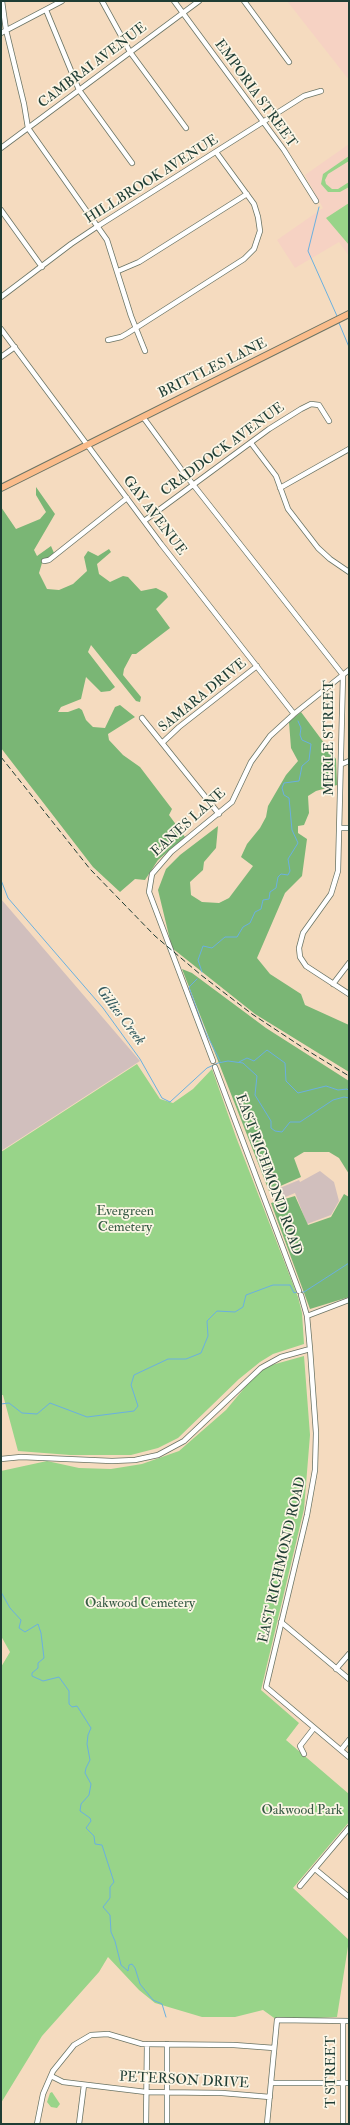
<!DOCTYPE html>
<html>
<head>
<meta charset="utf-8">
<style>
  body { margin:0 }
  #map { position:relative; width:350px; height:2125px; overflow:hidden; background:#f5dbbf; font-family:"IM FELL Double Pica",serif }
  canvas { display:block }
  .frame { position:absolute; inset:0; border:2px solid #1f3d34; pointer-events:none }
</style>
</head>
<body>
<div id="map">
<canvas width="350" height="2125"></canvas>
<div class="frame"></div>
</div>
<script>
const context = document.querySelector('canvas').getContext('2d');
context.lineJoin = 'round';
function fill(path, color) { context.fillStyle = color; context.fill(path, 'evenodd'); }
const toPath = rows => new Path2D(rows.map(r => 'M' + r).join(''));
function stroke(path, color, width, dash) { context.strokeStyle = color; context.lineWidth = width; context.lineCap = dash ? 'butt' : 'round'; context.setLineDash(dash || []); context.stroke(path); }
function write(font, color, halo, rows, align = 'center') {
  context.font = font + ' "IM FELL Double Pica",serif'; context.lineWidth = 3.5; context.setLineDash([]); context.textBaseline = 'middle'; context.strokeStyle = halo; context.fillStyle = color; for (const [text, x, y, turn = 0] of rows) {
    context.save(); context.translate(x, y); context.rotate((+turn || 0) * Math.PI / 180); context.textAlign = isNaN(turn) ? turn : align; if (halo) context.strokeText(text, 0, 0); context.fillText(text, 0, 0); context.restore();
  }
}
fill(toPath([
  [287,1,349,1,349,80],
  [349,144,349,256,339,242,295,268,277,240,323,208,305,175]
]), '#f6d2c3');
fill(toPath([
  [1,899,140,1061,1,1151],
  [320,1171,334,1182,339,1201,331,1215,307,1224,295,1193,274,1202,270,1192,299,1180,300,1182]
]), '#d1bfbd');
fill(toPath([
  [349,156,349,161,328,174,325,180,326,184,332,189,338,189,349,182,349,187,340,192,328,192,321,184,323,174],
  [349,203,349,245,326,218],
  [137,1064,160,1099,173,1103,193,1089,212,1069,236,1137,298,1297,302,1313,304,1344,273,1354,260,1362,239,1379,178,1438,158,1448,131,1455,70,1455,18,1451,3,1395,1,1395,1,1152],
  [304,1356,310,1435,304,1509,261,1690,299,1723,286,1740,349,1794,349,1822,293,1888,349,1940,337,2017,277,2020,263,2010,235,2017,202,2017,155,2003,139,1990,108,1957,99,1972,42,2036,1,2103,1,1667,10,1652,1,1636,1,1471,47,1461,79,1468,111,1469,142,1464,179,1451,226,1410,261,1368],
  [52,2092,60,2104,57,2108,51,2107,47,2102,50,2093]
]), '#98d489');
fill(toPath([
  [36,487,55,514,34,550,37,556,51,546,54,553,42,563,39,573,47,589,59,590,73,584,87,571,84,557,88,551,98,556,109,549,111,552,97,564,99,574,110,582,123,576,128,577,141,591,156,588,166,593,168,597,156,609,170,628,136,654,132,654,124,669,123,675,141,697,140,702,136,701,91,645,88,652,115,687,110,691,101,692,86,677,81,699,61,707,58,712,68,712,79,708,82,710,86,720,93,727,105,728,115,707,120,705,135,717,108,734,109,740,123,755,140,767,172,809,169,815,185,837,158,860,145,880,135,879,120,892,93,867,1,748,1,507,16,529,40,519,46,512,36,495],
  [301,712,336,759,337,785,316,791,308,796,309,813,304,825,298,826,298,833,307,839,302,876,285,893,257,958,270,974,301,994,305,1005,349,1025,349,1072,255,1014,172,948,158,890,166,869,180,855,218,826,216,848,204,862,203,870,190,882,191,895,202,902,219,903,229,898,253,866,241,857,247,844,260,828,266,817,268,806,286,775,298,761,291,748,289,722],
  [182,969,192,973,266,1028,349,1081,349,1174,339,1158,329,1152,304,1152,294,1158,301,1177,269,1191],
  [344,1194,349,1197,349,1297,310,1309,271,1203,295,1196,308,1225,331,1217]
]), '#7ab675');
stroke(toPath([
  [319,207,308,251,337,316],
  [339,323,349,347],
  [1,880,8,898,103,1008,140,1059,162,1098,170,1102,207,1068,218,1063,228,1061,243,1063,257,1076,255,1095,271,1121,271,1128,275,1131,282,1132,290,1122,300,1122,333,1100,344,1097,349,1098],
  [202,972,198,960,203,946,212,948,225,937,237,937,243,927,250,923,255,912,261,909,263,900,269,899,270,892,276,888,278,877,281,874,288,875,290,871,288,859,298,843,292,830,289,798,284,795,282,788,284,783,299,781,302,766,309,760,311,744,302,740,300,735,301,728,298,721],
  [197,979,189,987,191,993,204,1029,220,1061],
  [239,1062,247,1058,254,1061,267,1050,285,1063,286,1081,298,1093,326,1086,338,1090,347,1089,349,1091],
  [300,1292,304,1292,349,1263],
  [1,1404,9,1403,22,1413,37,1414,50,1403,87,1417,134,1411,138,1406,131,1385,134,1375,168,1359,186,1359,201,1353,208,1336,207,1321,217,1311,235,1312,243,1307,246,1295,273,1285,290,1285,294,1293,297,1292],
  [1,1592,10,1608,21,1620,19,1628,25,1632,38,1624,41,1633,44,1658,38,1663,38,1668,32,1673,32,1676,43,1681,59,1677,69,1691,69,1704,72,1707,77,1706,91,1728,88,1735,87,1744,90,1760,86,1768,85,1773,91,1784,89,1795,81,1804,80,1811,90,1818,91,1821,86,1828,94,1836,95,1844,102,1845,112,1876,114,1882,110,1887,110,1898,103,1907,110,1915,111,1932,115,1941,121,1965,128,1971,129,1965,132,1964,135,1968,140,1984,153,2000,162,2004,166,2017]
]), '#6ab0e0', 1);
const minor = toPath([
  [2,1,6,30,24,104,28,128,107,240,131,316,145,351],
  [102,1,130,52,186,128],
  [174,1,284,150,316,201],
  [244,1,289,62],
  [46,10,79,90,132,163],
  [1,33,62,1],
  [1,148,199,1],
  [1,210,42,267],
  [118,271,139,262,247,194],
  [1,297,71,244,98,226,304,96,321,91],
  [1,329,161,544,294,714],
  [108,340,121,337,128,333,244,259,254,249,260,231,258,217,254,204,216,152],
  [1,357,15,347],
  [143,417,184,473,343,675,338,871,331,894,303,933,299,948,300,957,306,966,349,994],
  [251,443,276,476,288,509,318,548,330,559,349,572],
  [280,488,349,449],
  [144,521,269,429,301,409,311,404,319,405,329,421],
  [44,561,49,560,127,498],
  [142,718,219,814],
  [162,743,179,727,257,666],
  [342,764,349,761],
  [340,828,349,828],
  [333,984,349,963],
  [213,1061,149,892,152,874,171,852,232,802,251,762,270,736,294,714,349,670],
  [215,1067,299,1291],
  [301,1295,307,1316,310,1349,316,1433,315,1470,307,1515,266,1687,349,1757],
  [307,1316,349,1300],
  [1,1459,21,1457,112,1461,135,1460,158,1455,184,1441,261,1368,281,1357,310,1349],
  [281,1622,349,1679],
  [336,1669,349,1654],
  [341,1750,349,1740],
  [304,1754,300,1746,314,1728],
  [315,1869,349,1897],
  [300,1886,349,1828],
  [51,2076,63,2082,146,2092,222,2093,270,2097],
  [271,2083,349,2083],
  [37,2124,43,2094,53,2071,74,2045,91,2035,108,2034,142,2044,234,2045,274,2048],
  [79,2124,84,2085],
  [146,2124,147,2044],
  [167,2124,167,2044],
  [267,2124,277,2020,349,2021],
  [343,2124,343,2021]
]);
const major = toPath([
  [1,488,349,314]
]);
stroke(minor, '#6a7465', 6);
stroke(major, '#6a7465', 8);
stroke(minor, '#fff', 4.5);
stroke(major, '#fabc8b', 6);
stroke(toPath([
  [1,757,90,869,155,936,201,975,252,1014,305,1049,349,1076]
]), '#1f3d34', 1, [6, 3]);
write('14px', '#1f3d34', '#fcf5e5', [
  ["CAMBRAI AVENUE",93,66,-37],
  ["EMPORIA STREET",255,94,54],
  ["HILLBROOK AVENUE",152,180,-32],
  ["BRITTLES LANE",213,369,-26],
  ["CRADDOCK AVENUE",223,450,-36],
  ["GAY AVENUE",154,516,53],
  ["SAMARA DRIVE",203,696,-39],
  ["MERLE STREET",330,738,-90],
  ["EANES LANE",189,823,-42],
  ["EAST RICHMOND ROAD",268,1175,70],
  ["EAST RICHMOND ROAD",283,1560,-77],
  ["T STREET",332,2072,-90],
  ["PETERSON DRIVE",184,2081,3]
]);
write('14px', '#375b45', '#fcf5e5', [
  ["Evergreen",125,1212],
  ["Cemetery",125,1228],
  ["Oakwood Cemetery",140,1604],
  ["Oakwood Park",302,1811]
]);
write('italic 15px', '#325a5f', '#fcf5e5', [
  ["Gillies Creek",120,1016,53]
]);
</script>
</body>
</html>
